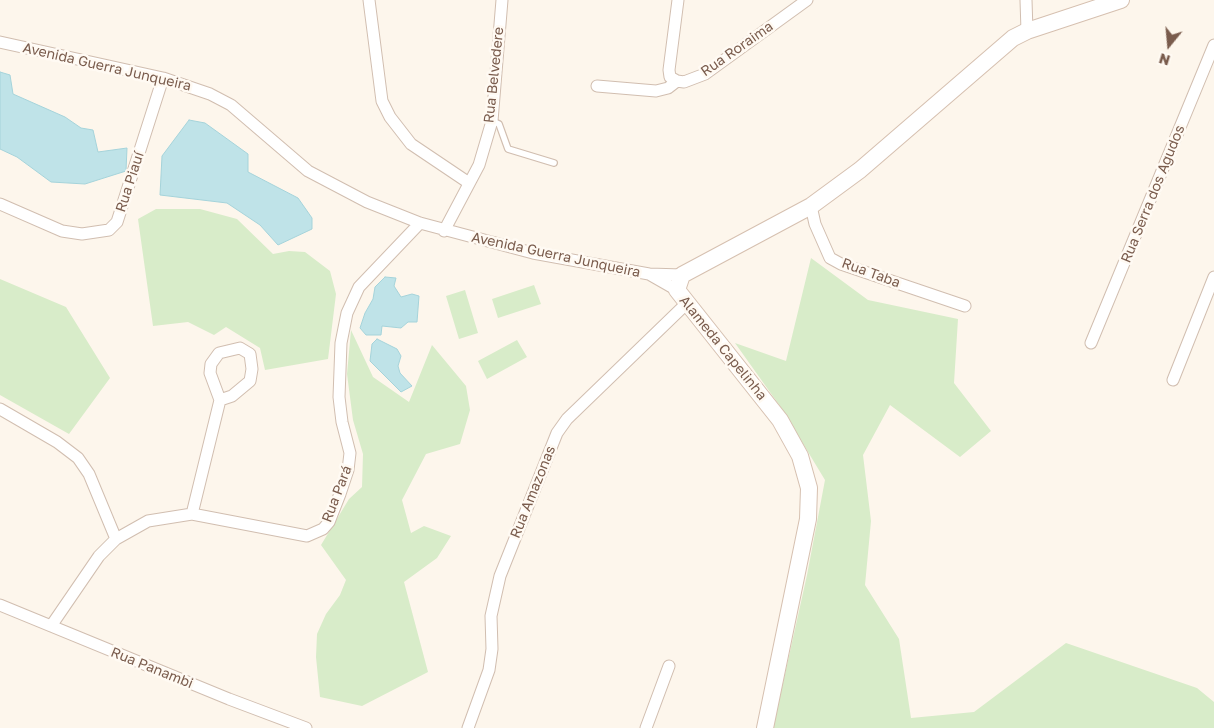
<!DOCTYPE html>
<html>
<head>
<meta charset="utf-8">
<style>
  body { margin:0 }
  #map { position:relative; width:1214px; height:728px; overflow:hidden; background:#fdf6ec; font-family:"Golos Text",sans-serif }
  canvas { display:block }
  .north { position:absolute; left:1144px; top:20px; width:50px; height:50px; -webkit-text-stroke:4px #fffaf3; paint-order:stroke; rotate:197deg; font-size:14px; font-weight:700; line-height:20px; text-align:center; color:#7a5c4d }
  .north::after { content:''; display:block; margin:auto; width:18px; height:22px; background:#7a5c4d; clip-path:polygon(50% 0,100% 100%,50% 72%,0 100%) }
</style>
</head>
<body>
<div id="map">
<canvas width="1214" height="728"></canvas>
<div class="north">N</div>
</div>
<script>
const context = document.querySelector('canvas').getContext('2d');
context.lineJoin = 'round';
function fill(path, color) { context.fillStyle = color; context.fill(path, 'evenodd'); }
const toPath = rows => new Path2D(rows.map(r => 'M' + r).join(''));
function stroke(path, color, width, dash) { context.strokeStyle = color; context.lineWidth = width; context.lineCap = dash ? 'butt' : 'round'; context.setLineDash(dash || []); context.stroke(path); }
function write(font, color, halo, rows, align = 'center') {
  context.font = font + ' "Golos Text",sans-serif'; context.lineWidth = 5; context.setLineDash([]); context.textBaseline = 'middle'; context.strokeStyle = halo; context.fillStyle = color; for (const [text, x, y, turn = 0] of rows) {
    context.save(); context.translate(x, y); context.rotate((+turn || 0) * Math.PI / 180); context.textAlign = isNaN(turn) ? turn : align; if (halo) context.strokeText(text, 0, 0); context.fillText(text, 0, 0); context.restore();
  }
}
fill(toPath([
  [156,209,200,209,237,219,273,254,289,251,305,252,330,271,336,294,328,359,265,370,260,348,226,327,214,335,188,322,153,326,138,219],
  [811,258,868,300,958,319,954,383,991,431,960,457,890,405,863,455,871,521,865,585,899,639,911,718,974,712,1066,643,1197,688,1214,702,1214,728,773,728,807,575,825,480,782,409,735,343,786,361],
  [0,279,66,307,110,378,69,434,0,395],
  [534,285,541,304,498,318,492,299],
  [465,290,478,333,459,339,446,296],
  [351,330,373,377,409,402,432,345,466,386,470,410,460,444,426,454,402,500,411,533,424,526,451,536,437,558,404,582,428,672,362,706,320,697,316,657,317,634,326,614,340,595,346,580,321,545,349,499,362,487,363,454,353,420,347,374],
  [517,340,527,357,487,379,478,361]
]), '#d8ecc9');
const water = toPath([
  [0,72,10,75,13,94,65,117,81,128,93,130,98,152,127,148,126,171,85,184,51,182,17,157,0,149,0,72],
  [189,120,205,123,248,154,248,172,298,198,312,218,312,229,278,245,260,225,227,203,160,195,162,156,189,120],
  [385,277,396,278,394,286,401,297,412,294,419,296,417,322,408,322,401,328,382,326,381,335,366,335,360,328,365,313,373,299,375,287,385,277],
  [377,339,397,349,401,356,398,366,400,373,412,386,401,392,370,361,372,344,377,339]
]);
fill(water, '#bfe3e8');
stroke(water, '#a5d3da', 1);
const lane = toPath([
  [492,121,499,124,508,149,554,163]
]);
const street = toPath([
  [369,0,382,101,390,117,411,144,469,183],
  [678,0,669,70,670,77,677,81,684,82,705,74,807,0],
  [1026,0,1027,31],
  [0,42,163,78,210,94,231,105,308,171,367,202,420,223,533,253,649,274],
  [597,86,656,91,668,88,677,81],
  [0,204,62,231,82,234,109,230,117,222,163,78],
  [811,206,815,224,830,258,841,264,965,306],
  [444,231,479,165,492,121,502,0],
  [677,290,649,274,682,275],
  [1091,343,1214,45],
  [1173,380,1214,277],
  [0,409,57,442,78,458,89,474,116,539],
  [192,514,220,400,210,373,211,364,219,353,240,348,250,354,252,369,250,381,232,396,220,400],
  [0,605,229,699,306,728],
  [51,626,99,556,116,539,148,521,192,514,307,536,323,529,329,522,340,494,348,470,350,453,342,422,339,397,341,343,347,313,359,287,420,223],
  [468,728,489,670,492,649,491,616,500,576,557,433,567,419,686,304],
  [646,728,669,666]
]);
const secondary = toPath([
  [765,728,808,519,809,488,800,456,780,420,677,290,682,275,811,206,860,170,1013,38,1027,31,1121,0]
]);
stroke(lane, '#d1beb0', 8);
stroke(street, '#d1beb0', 13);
stroke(secondary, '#d6c0b0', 18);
stroke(lane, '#fff', 5.5);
stroke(street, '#fff', 11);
stroke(secondary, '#fff', 16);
write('14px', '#7a5c4d', '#fffaf3', [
  ["Rua Roraima",737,49,-35],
  ["Avenida Guerra Junqueira",107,67,13],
  ["Rua Belvedere",494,75,-84],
  ["Rua Piauí",130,182,-72],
  ["Rua Serra dos Agudos",1153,194,-68],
  ["Avenida Guerra Junqueira",556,255,12],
  ["Rua Taba",871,273,20],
  ["Alameda Capelinha",723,348,51],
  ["Rua Amazonas",533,492,-68],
  ["Rua Pará",337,494,-69],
  ["Rua Panambi",152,668,22]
]);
</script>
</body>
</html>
